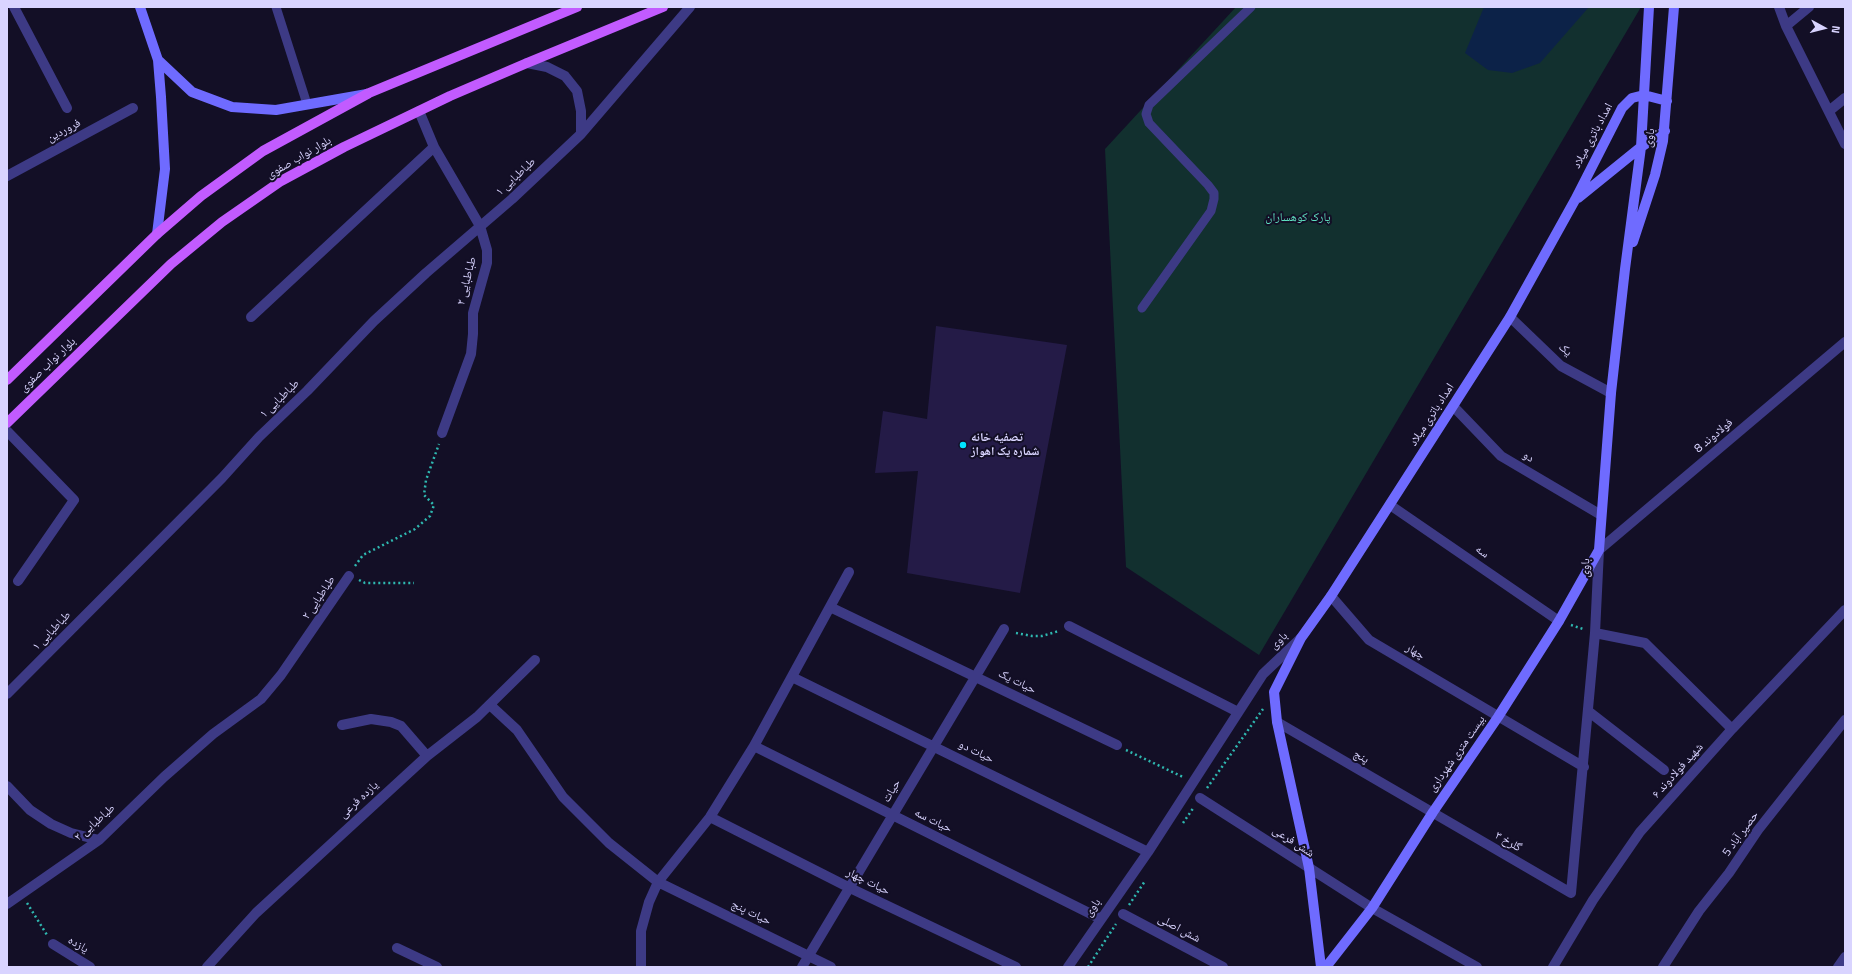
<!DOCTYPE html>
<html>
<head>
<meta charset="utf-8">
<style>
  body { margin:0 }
  #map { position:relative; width:1852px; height:974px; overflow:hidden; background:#130f26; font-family:"Titillium Web",sans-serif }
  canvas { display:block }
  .frame { position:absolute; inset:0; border:8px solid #d9d4ff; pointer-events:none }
  .north { position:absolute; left:1804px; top:8px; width:40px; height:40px; -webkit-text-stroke:3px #130f26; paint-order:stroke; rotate:97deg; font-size:11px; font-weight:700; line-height:16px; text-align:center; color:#d9d4ff }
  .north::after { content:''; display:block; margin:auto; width:14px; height:18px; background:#d9d4ff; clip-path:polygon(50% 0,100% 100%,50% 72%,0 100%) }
</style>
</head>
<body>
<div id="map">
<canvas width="1852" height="974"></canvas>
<div class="frame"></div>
<div class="north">N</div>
</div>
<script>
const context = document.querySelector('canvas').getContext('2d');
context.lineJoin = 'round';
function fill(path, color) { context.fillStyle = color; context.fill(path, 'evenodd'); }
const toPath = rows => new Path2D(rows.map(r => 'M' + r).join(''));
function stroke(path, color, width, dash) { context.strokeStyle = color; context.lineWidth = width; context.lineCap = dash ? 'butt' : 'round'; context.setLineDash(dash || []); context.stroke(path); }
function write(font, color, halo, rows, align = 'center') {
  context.font = font + ' "Titillium Web","Noto Naskh Arabic",sans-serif'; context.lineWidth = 4; context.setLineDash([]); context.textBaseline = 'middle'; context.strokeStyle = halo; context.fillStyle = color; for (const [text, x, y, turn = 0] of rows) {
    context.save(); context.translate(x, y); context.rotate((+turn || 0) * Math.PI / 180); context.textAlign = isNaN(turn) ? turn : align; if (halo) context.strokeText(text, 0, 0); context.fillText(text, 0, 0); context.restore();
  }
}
fill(toPath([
  [1236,7,1641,7,1259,655,1126,567,1105,149]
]), '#12302f');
fill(toPath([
  [1484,7,1589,7,1540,63,1512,73,1488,70,1465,53]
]), '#0c2248');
fill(toPath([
  [936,326,1067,345,1020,593,907,573,918,471,875,473,883,411,927,419]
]), '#241b47');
stroke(toPath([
  [355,566,363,555,415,529,430,516,434,505,424,495,426,480,439,444],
  [359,580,365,583,414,583],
  [1571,625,1583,629],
  [1016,633,1032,636,1042,636,1059,631],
  [1126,750,1183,777],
  [1207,788,1263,709],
  [1183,823,1194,807],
  [27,903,47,935],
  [1129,905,1145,881],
  [1088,967,1116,924]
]), '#2fb8b0', 2.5, [2, 3]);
stroke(toPath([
  [276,7,307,104],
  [1142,308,1211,211,1214,199,1214,193,1208,185,1149,123,1146,114,1149,105,1251,7]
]), '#3d3a85', 9);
stroke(toPath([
  [14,7,67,108],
  [1779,7,1786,26,1845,144],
  [1786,26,1809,7],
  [527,63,547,67,565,76,577,91,581,111,581,134],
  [1829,111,1845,98],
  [434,147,480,226,487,250,487,263,473,313,473,334,471,354,442,433],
  [7,176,133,108],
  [251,317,434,147,419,111],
  [1510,317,1561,366,1611,393],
  [1453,406,1501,456,1601,515],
  [7,431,74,500,18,581],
  [1390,505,1559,621],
  [1331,596,1369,640,1584,767],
  [830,607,1117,745],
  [1069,626,1238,712],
  [1595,633,1645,643,1732,729],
  [792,677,1148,852],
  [7,694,222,478,259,437,307,391,374,321,426,273,512,199,581,134,690,7],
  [490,705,517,730,563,797,609,843,658,882,831,967],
  [1588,711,1664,770],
  [1277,722,1571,893,1595,633,1599,550,1845,342],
  [342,725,371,719,391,722,401,726,427,756],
  [754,746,1101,919],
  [7,786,30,810,51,824,71,833,99,840],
  [1200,798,1372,908,1477,967],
  [710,817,850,888,1016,967],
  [7,904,99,840,164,777,213,734,261,699,281,675,349,576],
  [1123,914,1223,967],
  [53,944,90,967],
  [397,948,437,967],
  [207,967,256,913,427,756,477,717,535,660],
  [641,967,641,931,649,902,658,882,710,817,754,746,849,572],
  [802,967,1004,629],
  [1068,967,1148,852,1263,674,1300,639],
  [1553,967,1593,900,1640,832,1732,729,1845,610],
  [1663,967,1699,911,1729,873,1758,830,1845,720],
  [1838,967,1845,957]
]), '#3d3a85', 10);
stroke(toPath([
  [140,7,158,60,161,97,165,169,157,234],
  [158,60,192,92,232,107,276,110,367,94],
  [1578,198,1641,147,1665,131],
  [1633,242,1655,175,1663,141,1674,7],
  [1321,967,1309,868,1277,722,1274,692,1301,638,1331,596,1510,317,1575,200,1622,108,1632,98,1644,95,1667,101],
  [1326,967,1372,908,1433,812,1498,717,1559,621,1599,550,1611,393,1625,269,1641,147,1649,7]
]), '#6f6bff', 10);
stroke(toPath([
  [7,380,157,234,201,196,263,151,369,93,577,7],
  [7,423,171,264,222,222,281,181,344,147,450,96,527,63,663,7]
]), '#c25bff', 10);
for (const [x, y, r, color] of [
  [963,445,4,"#00e5ff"]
]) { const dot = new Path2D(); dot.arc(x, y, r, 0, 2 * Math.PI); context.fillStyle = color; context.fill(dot); stroke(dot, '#130f26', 1.5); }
write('12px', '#d9d4ff', '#130f26', [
  ["فروردین",64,131,-28],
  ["امداد باتری میلاد",1593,136,-62],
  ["باوی",1650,138,-80],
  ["بلوار نواب صفوی",299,158,-30],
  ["طباطبایی ۱",516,177,-43],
  ["طباطبایی ۲",467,281,-76],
  ["یک",1565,350,40],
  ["بلوار نواب صفوی",48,365,-44],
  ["طباطبایی ۱",280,399,-44],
  ["امداد باتری میلاد",1432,415,-57],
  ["فولادوند 8",1714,436,-40],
  ["دو",1528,457,31],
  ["سه",1482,552,35],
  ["باوی",1586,568,-87],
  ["طباطبایی ۲",319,598,-56],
  ["طباطبایی ۱",52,631,-46],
  ["باوی",1279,641,-44],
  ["چهار",1415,652,31],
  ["حیات یک",1017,682,26],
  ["حیات دو",976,752,26],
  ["بیست متری شهرداری",1457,754,-55],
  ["پنج",1361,757,31],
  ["شهید فولادوند ۶",1678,771,-48],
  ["حیات",892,791,-59],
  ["یازده فرعی",359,800,-43],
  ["حیات سه",933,821,26],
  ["طباطبایی ۲",95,823,-41],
  ["حصیر آباد 5",1741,834,-54],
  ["شش فرعی",1293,842,33],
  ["گلرخ ۳",1508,842,30],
  ["حیات چهار",868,882,26],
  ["باوی",1093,908,-55],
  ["حیات پنج",751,913,26],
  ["شش اصلی",1179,929,28],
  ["یازده",78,945,31]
]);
write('12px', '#5fe0c0', '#130f26', [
  ["پارک کوهساران",1298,218]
]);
write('bold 12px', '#d9d4ff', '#130f26', [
  ["تصفیه خانه",971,438],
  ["شماره یک اهواز",971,452]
], 'left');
</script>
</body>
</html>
